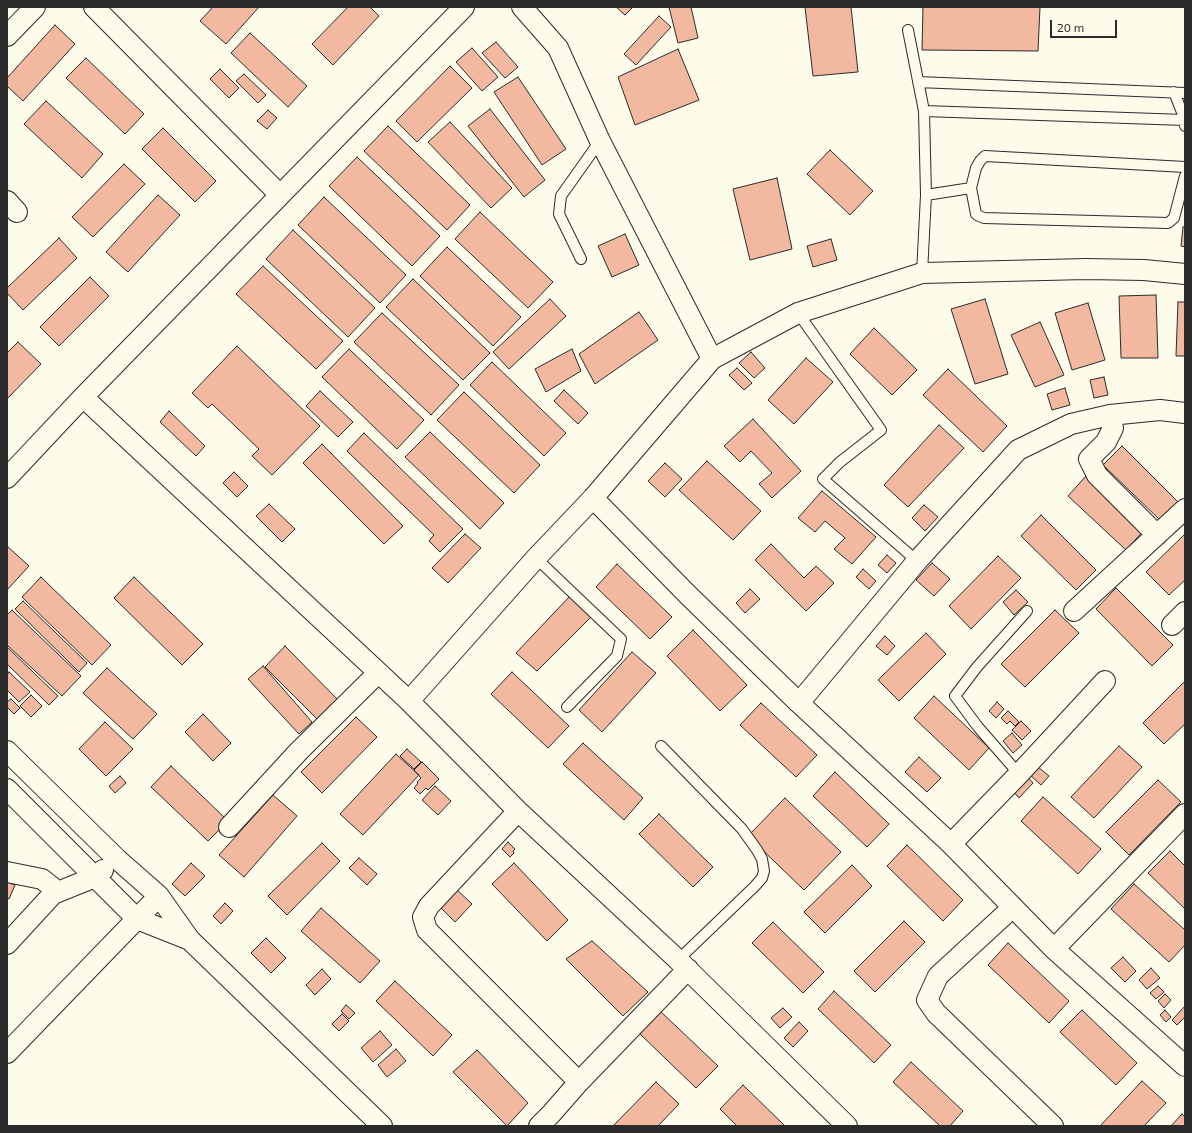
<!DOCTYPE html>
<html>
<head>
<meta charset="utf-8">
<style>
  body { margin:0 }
  #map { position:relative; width:1192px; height:1133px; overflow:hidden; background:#fdfbea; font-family:"Exo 2",sans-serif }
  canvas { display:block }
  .frame { position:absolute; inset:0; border:8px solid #2b2b2b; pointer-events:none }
  .scale { position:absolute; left:1050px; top:20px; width:67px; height:18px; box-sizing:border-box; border:2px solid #2b2b2b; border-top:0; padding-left:5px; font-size:12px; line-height:14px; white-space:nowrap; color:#2b2b2b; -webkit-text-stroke:3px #fdfbea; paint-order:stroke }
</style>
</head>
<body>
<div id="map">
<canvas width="1192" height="1133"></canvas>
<div class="frame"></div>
<div class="scale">20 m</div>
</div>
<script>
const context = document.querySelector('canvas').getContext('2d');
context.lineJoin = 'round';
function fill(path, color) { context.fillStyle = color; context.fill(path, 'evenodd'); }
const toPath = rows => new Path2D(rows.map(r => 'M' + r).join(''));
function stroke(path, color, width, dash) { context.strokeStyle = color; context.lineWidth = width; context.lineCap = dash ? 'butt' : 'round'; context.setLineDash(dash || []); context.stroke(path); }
const building = toPath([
  [213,7,259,7,226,44,200,21,213,7],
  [348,7,370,7,379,16,333,65,312,44,348,7],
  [616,7,633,7,625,15,616,7],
  [669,7,691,7,698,38,678,43,669,7],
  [805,7,851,7,858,72,813,76,805,7],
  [923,7,1040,7,1038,51,922,50,923,7],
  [659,16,671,27,636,65,624,54,659,16],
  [55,25,75,44,23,101,7,86,7,78,55,25],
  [250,33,307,86,288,107,231,53,250,33],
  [496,42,518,67,505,78,482,53,496,42],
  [472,48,498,77,482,91,456,62,472,48],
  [678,49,699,100,635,125,618,77,678,49],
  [86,58,144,114,125,134,66,78,86,58],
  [450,66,472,88,417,142,396,121,450,66],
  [220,69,239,88,229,98,210,79,220,69],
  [244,74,266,95,258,103,236,81,244,74],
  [518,77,566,149,542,165,494,92,518,77],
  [46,101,103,154,82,178,24,124,46,101],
  [490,109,545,180,524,197,468,126,490,109],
  [268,110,277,118,267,129,257,121,268,110],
  [450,122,512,188,491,208,428,142,450,122],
  [388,126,470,205,447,230,364,151,388,126],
  [163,128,216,181,195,202,142,149,163,128],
  [830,150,873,191,850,215,807,174,830,150],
  [357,157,440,236,412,266,329,186,357,157],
  [124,164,145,184,93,237,72,217,124,164],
  [777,178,792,249,750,260,733,189,777,178],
  [158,195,180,215,128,272,106,252,158,195],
  [324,197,406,275,380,303,298,225,324,197],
  [480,212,553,282,528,308,455,239,480,212],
  [1183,227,1185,227,1185,247,1181,246,1183,227],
  [293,230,375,308,348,337,266,259,293,230],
  [625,234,639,265,612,277,598,246,625,234],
  [59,238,77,258,23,310,7,293,7,288,59,238],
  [831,239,837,260,813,267,807,246,831,239],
  [447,247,521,317,493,346,420,276,447,247],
  [263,266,343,341,316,369,236,294,263,266],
  [90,277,109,296,59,346,40,327,90,277],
  [413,279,490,353,463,380,386,307,413,279],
  [1156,295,1158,358,1121,358,1119,296,1156,295],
  [550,299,566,316,509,369,493,352,550,299],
  [985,299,1008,374,975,384,951,309,985,299],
  [1178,302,1185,302,1185,356,1176,356,1178,302],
  [1088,303,1105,360,1072,370,1055,313,1088,303],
  [639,312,658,340,595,384,579,354,639,312],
  [382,313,459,385,431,415,354,342,382,313],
  [1040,322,1064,375,1035,387,1011,335,1040,322],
  [874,328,917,370,892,395,850,354,874,328],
  [18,342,41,364,7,399,7,353,18,342],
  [237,346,320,426,272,475,252,456,259,449,212,404,208,408,192,393,237,346],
  [349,349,424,420,397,449,322,377,349,349],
  [572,349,581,371,546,392,535,369,572,349],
  [751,352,765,368,754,378,739,363,751,352],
  [806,358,833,382,794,424,768,400,806,358],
  [492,362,566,433,544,456,470,385,492,362],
  [737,368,752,383,744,390,729,375,737,368],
  [948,369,1007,426,983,452,923,395,948,369],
  [1104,377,1108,395,1094,398,1090,380,1104,377],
  [1065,388,1070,405,1052,410,1047,394,1065,388],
  [564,390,588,413,578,424,554,401,564,390],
  [320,391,353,422,338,437,306,406,320,391],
  [464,392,540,465,514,493,437,420,464,392],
  [169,411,205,446,196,456,160,422,169,411],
  [753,419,801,471,772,498,759,484,772,473,751,451,740,462,724,446,753,419],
  [939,425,964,448,908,507,884,485,939,425],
  [430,432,504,503,480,529,405,457,430,432],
  [364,433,463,529,440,552,429,541,434,535,347,451,364,433],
  [322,444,403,526,384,544,303,463,322,444],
  [1122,446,1179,503,1161,521,1103,465,1122,446],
  [707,461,761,511,733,540,679,490,707,461],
  [665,463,682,479,665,497,648,481,665,463],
  [234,472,248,486,237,497,223,483,234,472],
  [1087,475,1145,529,1126,550,1068,496,1087,475],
  [822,491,876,537,852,564,834,549,845,538,825,521,815,532,798,518,822,491],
  [269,504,295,529,282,542,256,516,269,504],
  [924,505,938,517,925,531,912,518,924,505],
  [1041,515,1096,570,1076,590,1021,536,1041,515],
  [465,534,481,548,448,583,432,568,465,534],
  [1185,534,1185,580,1169,595,1146,572,1185,534],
  [771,544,804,578,816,566,834,583,806,611,755,560,771,544],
  [7,546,29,566,7,590,7,546],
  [887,555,896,563,887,573,878,565,887,555],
  [998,556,1021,578,971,629,949,606,998,556],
  [932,563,950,579,934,596,916,580,932,563],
  [617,564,672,617,650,639,596,587,617,564],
  [863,569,876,581,869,589,856,577,863,569],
  [41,577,111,645,92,665,22,597,41,577],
  [134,577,203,644,182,665,114,598,134,577],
  [1116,588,1173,645,1152,666,1096,609,1116,588],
  [750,589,760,599,745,613,736,603,750,589],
  [1016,590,1028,602,1014,615,1003,602,1016,590],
  [570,596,592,616,537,671,516,653,570,596],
  [23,601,87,663,79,672,15,609,23,601],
  [12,610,81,676,62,696,7,645,7,615,12,610],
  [1055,610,1079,633,1025,687,1001,664,1055,610],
  [693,630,747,685,720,711,667,656,693,630],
  [926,633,946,654,899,701,878,680,926,633],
  [885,636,895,646,887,655,876,646,885,636],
  [285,646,339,701,319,721,265,667,285,646],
  [7,647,58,696,49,705,7,664,7,647],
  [632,652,656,673,602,732,579,710,632,652],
  [263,666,312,722,299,734,248,679,263,666],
  [107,668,157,714,133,739,83,693,107,668],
  [9,672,30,692,19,702,7,690,7,675,9,672],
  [512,672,569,726,548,748,491,694,512,672],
  [1185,681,1185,724,1164,744,1143,723,1185,681],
  [31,695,42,706,31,717,20,706,31,695],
  [934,696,989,748,969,770,914,718,934,696],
  [11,699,20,708,14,714,7,707,7,702,11,699],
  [997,702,1004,709,996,718,989,711,997,702],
  [761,703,817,755,796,777,740,725,761,703],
  [1008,711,1019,722,1015,726,1010,721,1007,724,1001,718,1008,711],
  [203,714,231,743,213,761,185,732,203,714],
  [356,717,377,737,322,793,301,772,356,717],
  [1021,721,1031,731,1022,740,1012,730,1021,721],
  [105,722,133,749,106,776,79,749,105,722],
  [1012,733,1022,745,1013,753,1003,741,1012,733],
  [583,743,643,798,624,820,563,764,583,743],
  [1119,746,1142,767,1094,818,1071,797,1119,746],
  [407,749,421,762,414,769,400,756,407,749],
  [396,754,419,775,363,835,340,814,396,754],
  [919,757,941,778,927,792,905,772,919,757],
  [422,762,439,779,428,790,426,788,420,794,414,788,418,783,417,782,421,778,414,770,422,762],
  [171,766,228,821,208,841,151,787,171,766],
  [1037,766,1049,776,1041,785,1029,774,1037,766],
  [835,772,889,824,867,847,813,796,835,772],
  [1025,774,1033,783,1019,798,1011,789,1025,774],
  [120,776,126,783,115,793,109,786,120,776],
  [1158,780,1181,802,1129,855,1106,832,1158,780],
  [435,786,451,801,438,815,422,800,435,786],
  [273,795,297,816,244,877,219,855,273,795],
  [1043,797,1101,849,1078,874,1021,821,1043,797],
  [785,798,841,852,804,890,748,836,785,798],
  [659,814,713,867,693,887,639,834,659,814],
  [508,842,515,849,513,851,514,853,510,857,502,849,508,842],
  [322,843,340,861,287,915,268,896,322,843],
  [907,845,963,900,943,921,887,866,907,845],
  [1170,851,1185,866,1185,909,1148,873,1170,851],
  [359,858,377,874,367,885,349,868,359,858],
  [191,863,205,876,185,896,172,884,191,863],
  [514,863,568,920,547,941,492,884,514,863],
  [852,865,872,886,825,933,804,912,852,865],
  [7,882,15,885,9,899,7,898,7,882],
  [1134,884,1185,930,1185,945,1169,962,1111,909,1134,884],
  [455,888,472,904,455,922,438,905,455,888],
  [225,903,233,911,221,924,213,916,225,903],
  [321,908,380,961,360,983,301,931,321,908],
  [904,921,925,942,875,992,854,971,904,921],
  [773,922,824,972,803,993,752,943,773,922],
  [266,938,286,958,271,973,251,953,266,938],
  [592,941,648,992,623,1016,566,959,592,941],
  [1008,943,1069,1001,1049,1023,988,965,1008,943],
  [1123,957,1136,971,1125,982,1111,968,1123,957],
  [1151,968,1160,978,1147,989,1139,980,1151,968],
  [322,969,331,979,315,995,306,985,322,969],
  [395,981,452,1035,433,1056,376,1001,395,981],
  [1158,986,1164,992,1156,999,1150,993,1158,986],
  [834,991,891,1045,874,1063,818,1009,834,991],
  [1165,994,1171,1000,1164,1008,1158,1001,1165,994],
  [346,1005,355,1013,349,1019,341,1011,346,1005],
  [1185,1006,1185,1017,1177,1025,1172,1020,1185,1006],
  [783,1008,792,1017,780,1028,771,1018,783,1008],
  [659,1010,718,1066,696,1088,638,1032,659,1010],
  [1082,1010,1137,1063,1116,1085,1060,1032,1082,1010],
  [1165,1010,1171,1017,1166,1022,1160,1015,1165,1010],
  [342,1014,349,1021,339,1031,332,1024,342,1014],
  [799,1022,808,1031,793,1047,784,1038,799,1022],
  [380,1031,392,1045,373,1062,361,1048,380,1031],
  [396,1049,406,1061,387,1077,378,1065,396,1049],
  [477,1050,528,1103,507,1126,453,1072,477,1050],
  [911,1062,963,1111,950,1126,940,1126,893,1082,911,1062],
  [1142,1081,1166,1103,1144,1126,1100,1126,1142,1081],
  [656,1082,679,1104,658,1126,613,1126,656,1082],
  [743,1085,785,1126,737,1126,720,1109,743,1085],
  [1182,1114,1185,1117,1185,1126,1171,1126,1182,1114]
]);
fill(building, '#f2b8a0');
stroke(building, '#2b2b2b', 1);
const lane = toPath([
  [908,30,924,111,926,195,922,273],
  [918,82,1185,93],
  [1174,92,1185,120,1185,126],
  [924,111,1185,120],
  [971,188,976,214,979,216,984,218,1168,223,1174,218,1185,176],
  [926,195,971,188,976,168,980,161,985,156,1185,167],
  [581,259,559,214,561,196,600,141],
  [798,313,881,430,840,462,823,479,917,561],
  [536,558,621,639,617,656,567,707],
  [661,746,742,829,757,850,762,859,764,871,762,878,755,886,678,960],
  [1019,774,978,727,955,696,977,667,1027,611]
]);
const street = toPath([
  [94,7,280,195],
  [7,36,35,7],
  [7,201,17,212],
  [712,359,798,313,922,273,1086,269,1144,270,1185,274],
  [83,397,409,701,518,811,678,960,847,1126],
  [1110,415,1113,428,1106,442,1089,459,1097,475,1157,535],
  [7,478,83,397,464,7],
  [593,498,687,594,799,703,951,844,1054,949,1185,1066],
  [1074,611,1185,509],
  [1172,625,1185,612],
  [409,701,536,558,593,498,712,359,600,141,558,48,522,7],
  [799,703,917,561,1018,450,1071,424,1110,415,1160,410,1185,413],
  [7,751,117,859,159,896,190,940,382,1126],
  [7,789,137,919,190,940],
  [518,811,429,906,423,917,427,930,579,1082],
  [229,827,299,751,378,673],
  [951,844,1019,774,1105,681],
  [7,872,42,879,52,887,53,894],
  [1012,908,938,976,927,1000,936,1013,1053,1126],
  [7,944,53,894,95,877,103,870],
  [1054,949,1185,814],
  [7,1053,159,896],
  [539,1126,551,1114,579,1082,688,969]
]);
stroke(lane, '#2b2b2b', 12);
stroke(street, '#2b2b2b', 22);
stroke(lane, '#fdfbea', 10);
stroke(street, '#fdfbea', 20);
</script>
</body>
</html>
